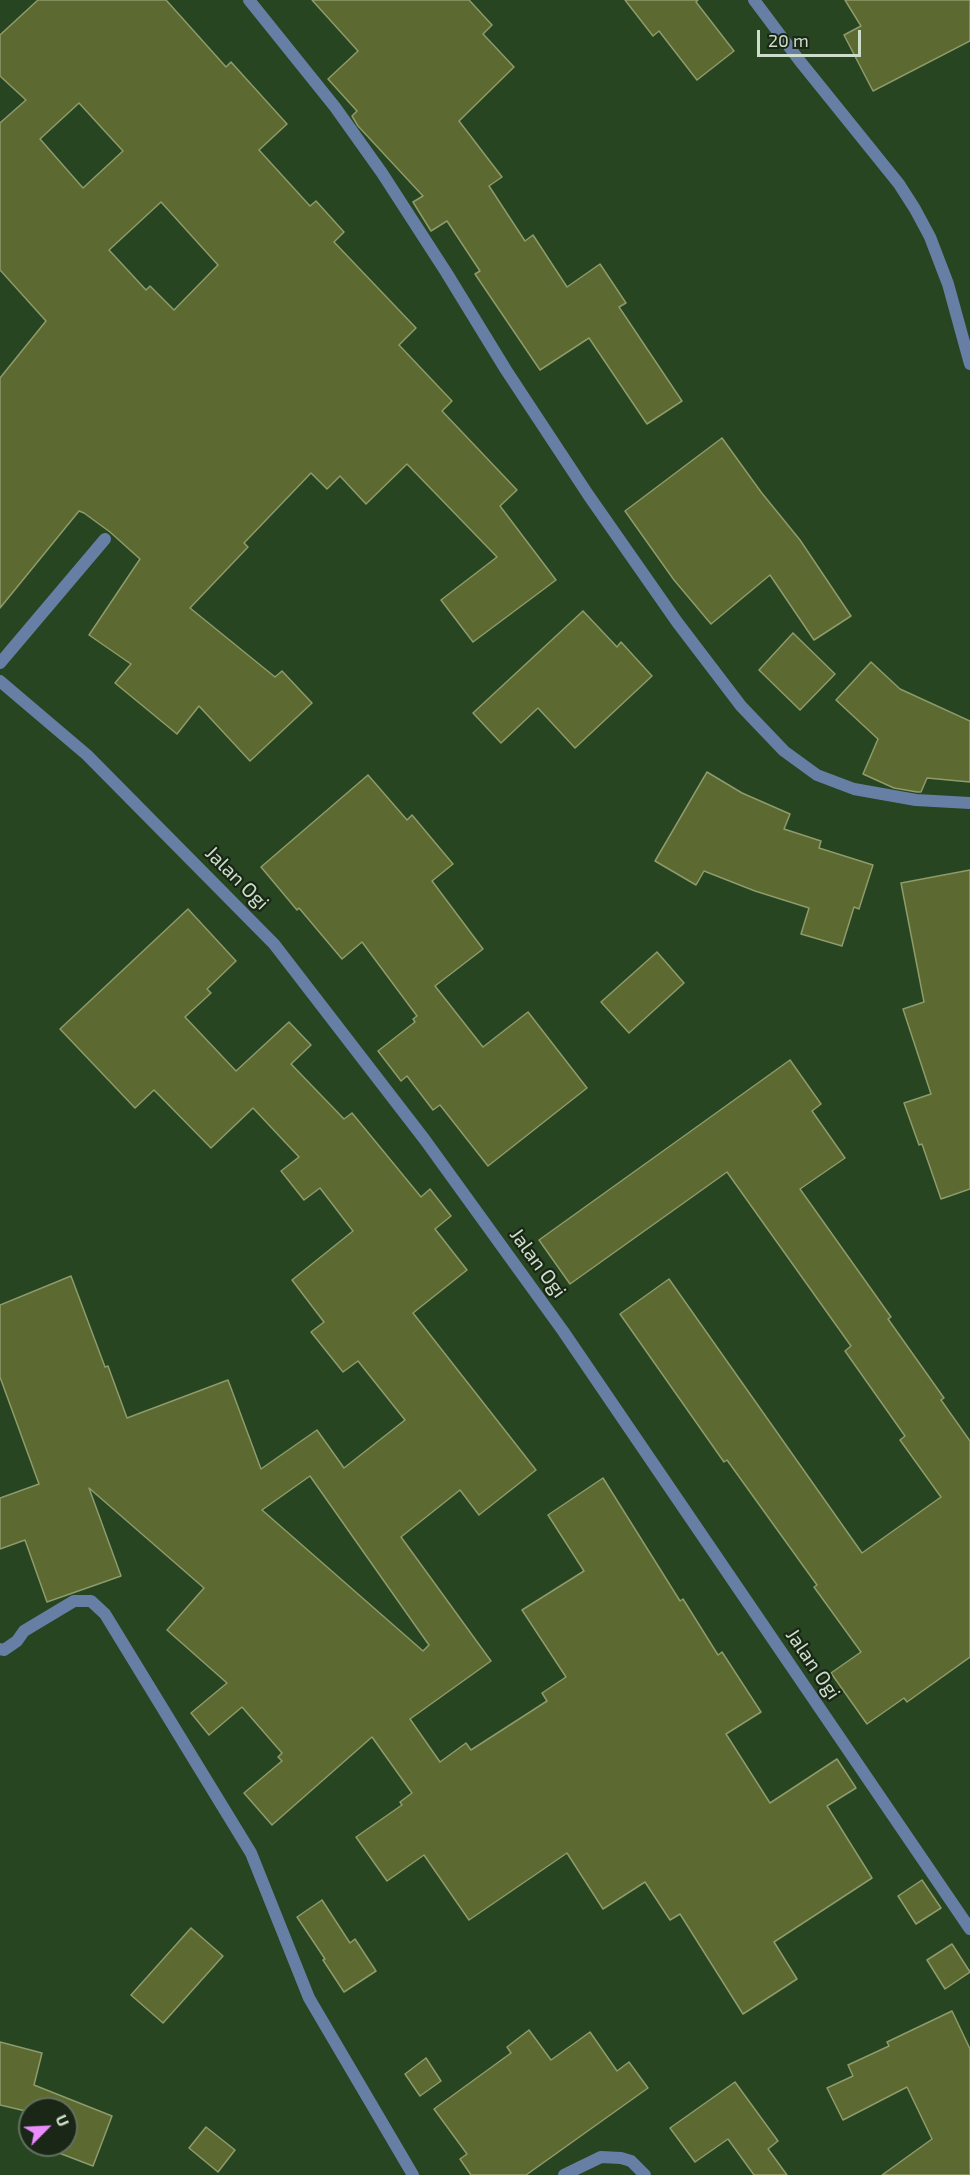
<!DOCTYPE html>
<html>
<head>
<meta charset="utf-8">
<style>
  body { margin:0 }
  #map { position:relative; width:970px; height:2175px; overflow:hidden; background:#274521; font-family:"Exo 2",sans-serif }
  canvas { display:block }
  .north { position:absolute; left:18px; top:2097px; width:60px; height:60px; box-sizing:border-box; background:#1a2717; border:2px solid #61705e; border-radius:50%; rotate:66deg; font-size:16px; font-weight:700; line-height:24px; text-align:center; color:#ccdec9 }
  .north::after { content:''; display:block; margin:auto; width:21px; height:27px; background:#e98dfe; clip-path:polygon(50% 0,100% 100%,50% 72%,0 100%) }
  .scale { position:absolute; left:757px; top:30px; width:104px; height:27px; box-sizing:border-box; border:3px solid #ccdec9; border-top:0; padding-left:8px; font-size:18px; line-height:21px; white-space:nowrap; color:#ccdec9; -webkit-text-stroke:4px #1a2717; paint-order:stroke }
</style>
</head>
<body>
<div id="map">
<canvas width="970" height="2175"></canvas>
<div class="north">U</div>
<div class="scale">20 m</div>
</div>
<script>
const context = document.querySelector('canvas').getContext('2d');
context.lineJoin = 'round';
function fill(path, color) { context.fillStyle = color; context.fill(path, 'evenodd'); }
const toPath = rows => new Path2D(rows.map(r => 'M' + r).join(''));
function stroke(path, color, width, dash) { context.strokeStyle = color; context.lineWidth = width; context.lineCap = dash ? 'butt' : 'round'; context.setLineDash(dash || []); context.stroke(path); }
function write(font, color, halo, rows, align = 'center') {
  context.font = font + ' "Exo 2",sans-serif'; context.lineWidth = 4.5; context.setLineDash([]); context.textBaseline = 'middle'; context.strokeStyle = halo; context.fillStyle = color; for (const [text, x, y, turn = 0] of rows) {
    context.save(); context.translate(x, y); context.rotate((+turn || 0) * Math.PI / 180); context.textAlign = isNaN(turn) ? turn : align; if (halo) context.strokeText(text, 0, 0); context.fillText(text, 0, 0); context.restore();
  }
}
const building = toPath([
  [38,0,166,0,226,67,231,62,287,124,259,150,310,206,316,201,344,232,334,242,416,328,399,345,452,401,442,411,517,490,500,506,556,580,473,642,441,600,497,557,407,464,366,504,340,476,327,489,311,473,244,543,248,547,190,608,275,677,282,671,312,703,250,761,199,706,177,734,115,683,131,664,89,635,140,559,110,532,84,513,79,511,0,608,0,378,46,321,0,270,0,123,26,100,0,76,0,35,38,0],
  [79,103,123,151,83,188,40,139,79,103],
  [161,202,218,265,174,310,150,286,146,290,109,250,161,202],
  [312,0,469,0,492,25,483,34,514,67,459,121,502,177,489,186,525,241,533,235,567,287,600,264,626,303,619,307,682,401,647,424,589,338,540,370,475,274,480,271,447,221,431,231,413,202,423,196,358,126,352,116,357,111,328,79,358,51,312,0],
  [625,0,698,0,696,2,734,51,697,80,659,31,653,36,625,0],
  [845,0,970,0,970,41,873,91,844,35,861,26,845,0],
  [722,438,761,492,800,540,851,616,814,640,770,575,711,624,674,580,625,511,722,438],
  [583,611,617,647,621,642,652,676,575,748,538,708,501,743,473,713,583,611],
  [793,633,835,674,800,710,759,670,793,633],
  [871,662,900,689,970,721,970,782,927,778,921,792,917,792,894,788,863,774,878,739,836,700,871,662],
  [707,772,742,793,790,814,784,829,821,841,819,848,873,865,859,909,854,907,842,946,801,934,809,908,755,891,704,871,696,885,655,861,707,772],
  [368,775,407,820,412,815,453,864,432,881,483,949,435,986,483,1047,528,1012,587,1088,488,1166,440,1105,433,1110,407,1076,401,1081,378,1051,415,1022,413,1019,417,1016,362,942,342,959,299,908,297,910,261,867,368,775],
  [970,870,970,1189,941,1199,922,1144,919,1145,904,1103,931,1094,903,1009,924,1002,901,883,970,870],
  [188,909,236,961,207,989,211,993,185,1017,236,1071,289,1022,311,1045,291,1064,344,1119,352,1113,421,1197,430,1189,451,1216,435,1229,467,1270,413,1313,536,1470,479,1515,460,1490,401,1537,491,1661,410,1719,440,1762,466,1743,471,1750,547,1701,542,1693,566,1677,522,1610,584,1571,548,1515,603,1478,680,1601,683,1599,718,1655,722,1652,761,1712,726,1734,770,1803,837,1759,856,1788,827,1806,872,1878,774,1942,797,1979,743,2014,680,1914,670,1920,645,1882,603,1909,567,1853,469,1920,424,1855,387,1881,356,1837,402,1805,400,1802,412,1793,372,1737,272,1825,244,1793,282,1761,278,1757,282,1753,242,1707,209,1735,191,1713,227,1683,167,1630,204,1588,89,1488,121,1576,47,1602,25,1540,0,1549,0,1498,39,1484,0,1377,0,1305,71,1276,105,1367,108,1366,127,1418,228,1380,261,1469,317,1430,344,1468,405,1420,358,1361,343,1372,311,1332,324,1322,292,1280,353,1231,320,1188,304,1200,281,1171,299,1157,253,1108,211,1148,154,1090,135,1108,60,1029,188,909],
  [310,1476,429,1645,423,1651,262,1510,310,1476],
  [657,952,684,983,629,1033,601,1002,657,952],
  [790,1060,821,1104,812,1111,845,1158,800,1189,891,1317,888,1319,944,1398,941,1400,970,1441,970,1657,907,1702,904,1698,867,1724,831,1673,861,1652,814,1587,817,1585,727,1460,724,1462,620,1314,669,1279,862,1553,941,1497,900,1440,905,1436,845,1351,851,1346,727,1172,570,1284,539,1240,790,1060],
  [922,1880,941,1908,916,1924,898,1896,922,1880],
  [322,1900,350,1943,355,1939,376,1971,344,1992,323,1960,325,1959,297,1917,322,1900],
  [191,1928,223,1956,163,2023,131,1995,191,1928],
  [952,1944,970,1972,945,1989,927,1960,952,1944],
  [952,2011,970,2049,970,2175,882,2175,932,2139,907,2087,843,2120,827,2088,853,2076,848,2065,889,2046,887,2042,952,2011],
  [529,2030,551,2060,590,2032,617,2071,629,2062,648,2088,526,2175,471,2175,460,2159,467,2154,434,2109,511,2053,507,2047,529,2030],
  [0,2042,42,2053,34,2085,112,2116,93,2166,46,2148,48,2145,66,2145,66,2109,30,2109,30,2112,0,2105,0,2042],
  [426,2058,441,2081,420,2096,405,2074,426,2058],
  [735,2082,778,2141,768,2149,787,2175,754,2175,728,2139,695,2162,670,2128,735,2082],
  [206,2127,235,2150,218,2172,189,2148,206,2127]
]);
fill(building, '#5c6930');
stroke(building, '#8e9b6b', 1.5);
stroke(toPath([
  [249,0,335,107,382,173,446,272,506,370,589,496,677,622,741,706,784,751,817,775,854,789,916,800,970,803],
  [754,0,799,60,899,184,915,209,930,237,948,284,970,364],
  [0,663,105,539],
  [0,1649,4,1650,17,1641,24,1631,74,1601,91,1601,105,1614,251,1853,309,1998,413,2175],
  [564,2175,601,2157,621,2158,631,2161,645,2175]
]), '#687fa5', 12);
stroke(toPath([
  [0,681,87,755,274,944,425,1140,563,1331,970,1929]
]), '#687fa5', 12);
write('20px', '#ccdec9', '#1a2717', [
  ["Jalan Ogi",237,878,45],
  ["Jalan Ogi",538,1263,54],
  ["Jalan Ogi",813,1664,56]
]);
</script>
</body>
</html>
